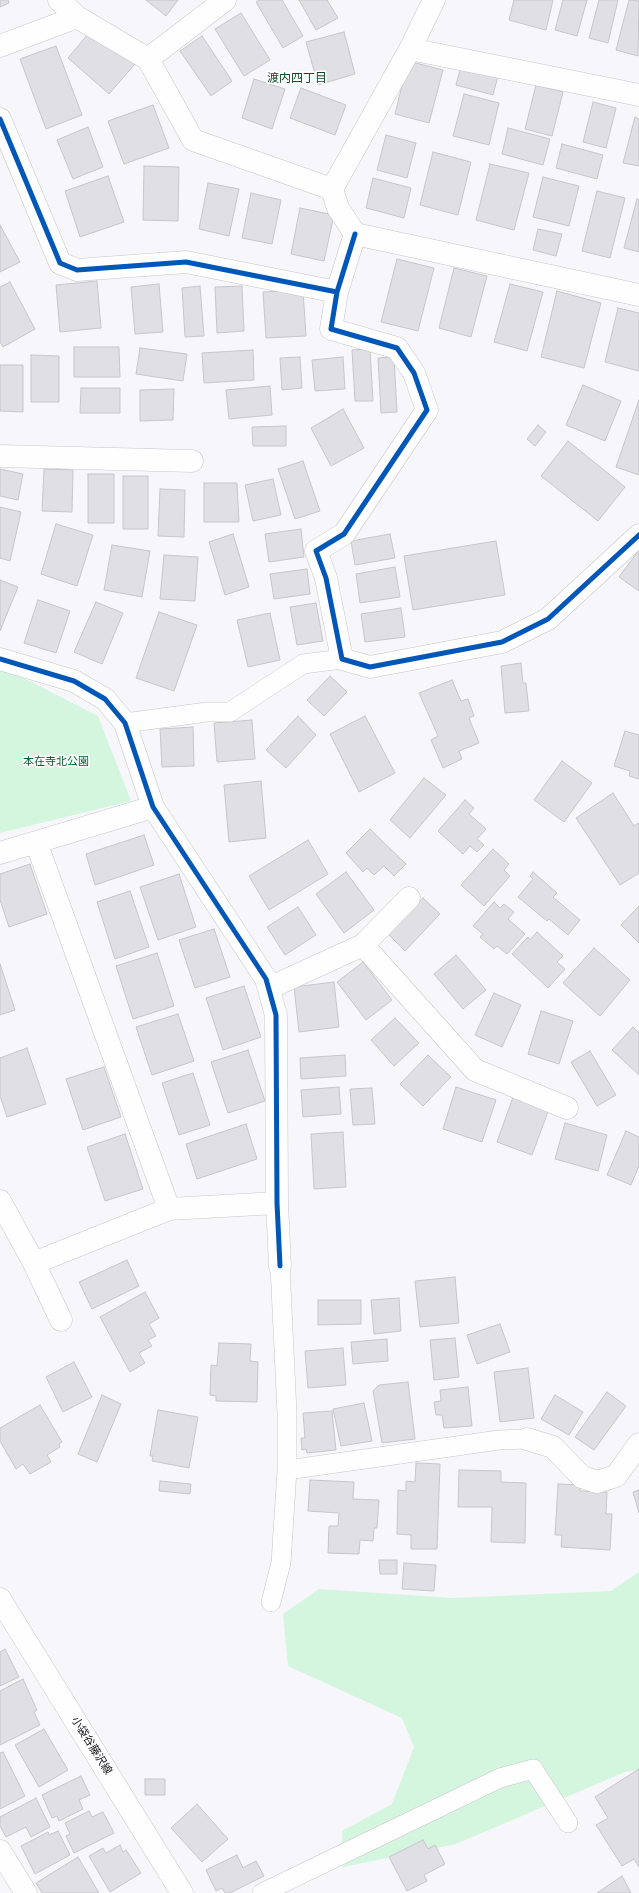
<!DOCTYPE html>
<html>
<head>
<meta charset="utf-8">
<style>
  body { margin:0 }
  canvas { display:block; background:#f6f6fb }
</style>
</head>
<body>
<canvas width="639" height="1893"></canvas>
<script>
const context = document.querySelector('canvas').getContext('2d');
context.lineJoin = 'round';
function fill(path, color) { context.fillStyle = color; context.fill(path, 'evenodd'); }
const toPath = rows => new Path2D(rows.map(r => 'M' + r).join(''));
function stroke(path, color, width, dash) { context.strokeStyle = color; context.lineWidth = width; context.lineCap = dash ? 'butt' : 'round'; context.setLineDash(dash || []); context.stroke(path); }
function write(font, color, halo, rows, align = 'center') {
  context.font = font + ' "Titillium Web","Noto Sans JP",sans-serif'; context.lineWidth = 3; context.setLineDash([]); context.textBaseline = 'middle'; context.strokeStyle = halo; context.fillStyle = color; for (const [text, x, y, turn = 0] of rows) {
    context.save(); context.translate(x, y); context.rotate((+turn || 0) * Math.PI / 180); context.textAlign = isNaN(turn) ? turn : align; if (halo) context.strokeText(text, 0, 0); context.fillText(text, 0, 0); context.restore();
  }
}
fill(toPath([
  [0,666,98,716,131,801,0,833],
  [639,1572,639,1770,625,1772,456,1844,343,1867,342,1831,392,1804,414,1747,402,1718,288,1666,283,1614,319,1589,452,1598,611,1591]
]), '#d4f6df');
const building = toPath([
  [0,0,8,0,9,3,0,7,0,0],
  [146,0,178,0,166,16,146,0],
  [259,0,282,0,303,36,283,48,256,2,259,0],
  [299,0,327,0,338,18,316,30,299,0],
  [514,0,553,0,546,30,509,20,514,0],
  [563,0,587,0,577,36,555,30,563,0],
  [599,0,618,0,608,43,589,38,599,0],
  [629,0,639,1,638,56,616,50,629,0],
  [241,13,270,60,244,76,215,29,241,13],
  [93,28,135,64,109,94,68,58,93,28],
  [344,32,355,74,318,85,306,42,344,32],
  [202,36,232,81,211,96,180,51,202,36],
  [56,46,82,115,46,129,20,59,56,46],
  [408,61,443,70,429,123,395,114,408,61],
  [461,66,498,76,493,95,456,85,461,66],
  [254,79,285,89,272,129,242,118,254,79],
  [536,85,563,92,552,136,525,129,536,85],
  [301,88,346,105,335,135,290,118,301,88],
  [464,94,499,103,489,145,453,136,464,94],
  [593,102,616,108,606,148,583,142,593,102],
  [153,105,169,148,124,164,108,121,153,105],
  [635,117,639,119,639,166,623,163,635,117],
  [88,127,103,167,73,179,57,140,88,127],
  [508,128,550,139,543,165,502,154,508,128],
  [386,135,416,143,407,178,377,170,386,135],
  [562,144,603,155,597,179,556,168,562,144],
  [433,152,471,162,458,215,420,205,433,152],
  [490,164,529,173,514,230,476,220,490,164],
  [144,166,179,167,178,221,143,220,144,166],
  [108,176,124,222,80,237,65,191,108,176],
  [543,177,579,186,569,226,533,217,543,177],
  [373,178,411,188,404,218,366,208,373,178],
  [208,183,239,189,229,236,199,229,208,183],
  [597,191,625,198,610,258,582,251,597,191],
  [251,193,281,200,272,244,242,238,251,193],
  [637,199,639,200,639,252,624,248,637,199],
  [300,208,334,215,324,261,291,254,300,208],
  [0,225,20,262,0,272,0,225],
  [538,229,562,234,556,256,533,250,538,229],
  [397,259,434,268,418,331,381,322,397,259],
  [454,268,487,276,471,337,439,328,454,268],
  [97,281,101,328,60,332,56,285,97,281],
  [10,282,35,329,3,347,0,342,0,287,10,282],
  [159,284,163,332,135,334,131,287,159,284],
  [510,284,543,292,527,351,494,342,510,284],
  [200,286,204,336,185,337,182,288,200,286],
  [242,286,244,331,217,333,215,287,242,286],
  [303,290,306,336,266,338,263,292,303,290],
  [557,291,601,303,584,368,541,357,557,291],
  [618,308,639,313,639,371,605,362,618,308],
  [74,347,119,347,120,377,74,377,74,347],
  [140,348,187,354,183,381,136,374,140,348],
  [370,349,373,401,355,401,352,350,370,349],
  [253,350,254,380,204,383,202,353,253,350],
  [31,355,59,356,59,402,31,402,31,355],
  [300,357,302,388,282,390,280,358,300,357],
  [343,357,345,389,315,391,312,360,343,357],
  [394,357,397,412,381,413,378,358,394,357],
  [0,365,23,365,23,412,0,411,0,365],
  [583,385,621,401,605,441,566,425,583,385],
  [270,386,272,415,229,419,226,390,270,386],
  [81,388,120,388,120,413,80,413,81,388],
  [174,389,173,420,140,421,140,390,174,389],
  [639,400,639,475,616,467,639,400],
  [343,409,364,448,331,466,311,428,343,409],
  [538,425,546,432,535,446,527,439,538,425],
  [286,426,286,446,253,446,252,427,286,426],
  [568,441,625,487,598,521,541,476,568,441],
  [303,461,320,511,295,519,278,469,303,461],
  [0,469,23,474,18,500,0,496,0,469],
  [44,469,73,470,72,512,42,511,44,469],
  [88,474,114,474,114,523,88,523,88,474],
  [123,476,148,476,148,529,123,529,123,476],
  [273,479,281,515,253,521,245,485,273,479],
  [204,483,237,483,239,522,204,522,204,483],
  [160,489,185,490,184,537,158,536,160,489],
  [0,507,21,512,10,561,0,558,0,507],
  [56,524,93,535,77,586,41,574,56,524],
  [301,529,304,557,269,562,265,534,301,529],
  [233,534,249,587,225,595,209,542,233,534],
  [390,534,395,558,355,565,351,541,390,534],
  [496,541,505,595,413,610,404,556,496,541],
  [112,545,150,551,142,597,104,590,112,545],
  [639,550,639,591,619,577,639,550],
  [164,555,198,557,195,601,160,599,164,555],
  [395,567,400,597,360,603,356,574,395,567],
  [307,569,310,594,274,599,270,574,307,569],
  [0,580,18,587,0,631,0,580],
  [38,600,70,611,56,653,24,643,38,600],
  [96,602,123,613,102,664,74,652,96,602],
  [316,603,323,641,297,645,290,607,316,603],
  [401,608,405,637,365,642,361,614,401,608],
  [159,612,197,625,174,691,136,678,159,612],
  [270,613,280,660,248,667,237,620,270,613],
  [521,663,523,683,526,683,529,711,505,713,501,666,521,663],
  [330,676,347,692,324,716,307,700,330,676],
  [452,680,461,701,468,699,474,716,469,718,479,743,459,751,462,759,443,768,431,740,438,736,419,693,452,680],
  [298,716,316,735,286,768,266,750,298,716],
  [365,716,395,773,359,792,330,734,365,716],
  [252,720,255,759,217,762,214,723,252,720],
  [193,727,194,766,162,767,160,729,193,727],
  [625,731,639,735,639,779,629,776,630,771,614,766,625,731],
  [562,761,592,783,564,822,534,800,562,761],
  [424,778,446,795,410,838,390,820,424,778],
  [261,781,266,838,229,842,224,785,261,781],
  [613,793,634,826,638,823,639,825,639,873,620,885,576,818,613,793],
  [465,800,474,808,469,814,486,829,477,839,484,845,477,852,470,846,463,854,438,831,465,800],
  [370,829,406,864,394,876,384,866,374,875,367,868,363,872,346,853,370,829],
  [144,835,154,865,95,885,86,854,144,835],
  [308,840,328,874,269,910,249,876,308,840],
  [493,849,509,864,504,870,510,876,484,906,461,885,493,849],
  [30,864,47,914,9,927,0,900,0,874,30,864],
  [346,872,374,910,344,933,316,894,346,872],
  [533,872,557,893,553,897,580,920,568,935,549,919,547,921,518,897,533,879,530,876,533,872],
  [179,874,196,927,158,940,140,887,179,874],
  [130,891,149,947,115,959,97,902,130,891],
  [423,898,440,914,405,951,388,934,423,898],
  [494,902,500,908,504,904,514,912,508,919,525,934,507,954,497,946,494,949,480,937,483,934,473,926,494,902],
  [639,906,639,943,621,925,639,906],
  [298,907,316,935,285,955,267,927,298,907],
  [214,929,230,977,195,988,179,940,214,929],
  [537,932,563,956,557,962,565,969,548,988,512,954,528,937,530,940,537,932],
  [594,948,630,980,600,1016,563,983,594,948],
  [157,953,174,1006,133,1019,116,966,157,953],
  [456,955,486,990,463,1009,434,974,456,955],
  [363,962,392,1000,366,1020,337,982,363,962],
  [0,964,15,1010,0,1015,0,964],
  [334,982,339,1027,299,1032,294,987,334,982],
  [244,986,261,1037,223,1050,206,998,244,986],
  [494,993,521,1005,502,1047,475,1035,494,993],
  [541,1011,573,1021,559,1064,528,1054,541,1011],
  [178,1014,194,1061,152,1075,136,1027,178,1014],
  [395,1018,419,1043,394,1066,371,1040,395,1018],
  [633,1027,639,1033,639,1075,612,1050,633,1027],
  [27,1048,46,1104,7,1117,0,1096,0,1058,27,1048],
  [248,1050,265,1101,228,1113,211,1062,248,1050],
  [590,1051,616,1095,597,1106,571,1062,590,1051],
  [345,1055,346,1076,301,1079,300,1058,345,1055],
  [428,1055,451,1077,423,1106,400,1084,428,1055],
  [104,1067,121,1117,83,1130,66,1079,104,1067],
  [193,1073,210,1125,179,1135,162,1083,193,1073],
  [339,1087,341,1114,303,1117,301,1090,339,1087],
  [456,1087,496,1100,482,1142,443,1129,456,1087],
  [372,1088,375,1124,353,1125,350,1089,372,1088],
  [513,1097,549,1109,532,1155,497,1142,513,1097],
  [565,1123,607,1135,598,1171,555,1159,565,1123],
  [246,1124,257,1159,197,1179,186,1144,246,1124],
  [626,1131,639,1137,639,1166,631,1185,607,1175,626,1131],
  [343,1132,346,1187,314,1189,311,1134,343,1132],
  [125,1134,143,1189,105,1201,87,1147,125,1134],
  [127,1260,139,1286,92,1309,79,1282,127,1260],
  [455,1277,459,1323,420,1327,415,1281,455,1277],
  [145,1292,159,1318,149,1324,156,1336,148,1340,152,1346,139,1353,145,1363,130,1372,100,1317,145,1292],
  [399,1298,401,1331,374,1334,371,1300,399,1298],
  [318,1300,361,1300,361,1324,318,1325,318,1300],
  [500,1324,510,1352,477,1364,467,1335,500,1324],
  [455,1338,459,1377,434,1380,430,1340,455,1338],
  [387,1339,388,1361,353,1364,351,1342,387,1339],
  [219,1343,251,1344,250,1361,258,1362,257,1402,216,1401,216,1396,210,1395,211,1365,217,1366,219,1343],
  [343,1348,346,1385,308,1388,305,1351,343,1348],
  [74,1362,92,1397,63,1412,46,1377,74,1362],
  [528,1368,534,1418,500,1422,494,1372,528,1368],
  [408,1382,415,1439,382,1443,373,1391,379,1385,408,1382],
  [468,1387,472,1426,444,1428,442,1415,436,1415,434,1402,441,1401,440,1390,468,1387],
  [607,1392,626,1406,594,1450,575,1437,607,1392],
  [102,1395,121,1404,97,1462,78,1454,102,1395],
  [555,1395,583,1412,569,1435,541,1419,555,1395],
  [364,1403,372,1441,341,1446,333,1409,364,1403],
  [40,1405,62,1442,59,1444,60,1447,47,1455,51,1462,30,1474,23,1464,16,1469,0,1441,0,1428,40,1405],
  [158,1410,198,1417,189,1468,152,1461,153,1456,150,1456,158,1410],
  [332,1411,336,1450,307,1453,306,1449,302,1450,301,1438,305,1438,303,1413,332,1411],
  [416,1463,440,1464,437,1549,411,1549,411,1535,397,1534,398,1490,406,1491,406,1481,415,1482,416,1463],
  [459,1470,501,1471,501,1482,526,1483,525,1543,491,1542,492,1507,458,1507,459,1470],
  [310,1480,354,1482,353,1499,379,1500,377,1528,374,1528,373,1541,360,1540,359,1554,328,1553,329,1526,338,1526,339,1513,308,1511,310,1480],
  [160,1481,191,1484,190,1494,159,1491,160,1481],
  [558,1484,580,1485,580,1491,607,1492,606,1514,612,1514,610,1550,561,1547,562,1535,555,1535,558,1484],
  [639,1490,639,1513,633,1492,639,1490],
  [379,1560,397,1560,397,1574,380,1574,379,1560],
  [404,1563,436,1565,434,1591,402,1589,404,1563],
  [5,1649,19,1677,0,1686,0,1652,5,1649],
  [23,1679,37,1710,34,1712,40,1725,0,1745,0,1691,23,1679],
  [44,1729,68,1770,39,1787,15,1745,44,1729],
  [3,1752,25,1796,0,1809,0,1753,3,1752],
  [639,1769,639,1867,634,1859,622,1866,596,1825,608,1818,595,1797,639,1769],
  [81,1776,90,1795,79,1800,83,1809,59,1821,57,1816,52,1818,42,1795,81,1776],
  [145,1779,165,1779,165,1795,145,1795,145,1779],
  [36,1798,50,1827,31,1837,26,1827,6,1837,0,1826,0,1817,36,1798],
  [197,1804,228,1839,202,1862,171,1828,197,1804],
  [89,1811,92,1817,103,1812,114,1833,74,1853,66,1836,70,1834,65,1823,89,1811],
  [58,1831,70,1855,35,1874,21,1846,48,1832,49,1835,58,1831],
  [423,1840,428,1849,435,1845,445,1864,424,1875,427,1881,407,1891,389,1857,423,1840],
  [120,1845,123,1852,126,1850,141,1873,110,1892,89,1856,103,1848,106,1853,120,1845],
  [237,1855,243,1868,256,1861,264,1876,230,1893,225,1893,222,1888,216,1891,206,1870,237,1855],
  [78,1857,99,1893,42,1893,36,1883,78,1857],
  [622,1876,631,1893,597,1893,622,1876]
]);
fill(building, '#dfdfe4');
stroke(building, '#c6c6cb', 1);
const lane = toPath([
  [125,723,207,712,230,712,303,664,342,659],
  [287,1470,499,1440,527,1439],
  [271,1602,281,1563,287,1470,287,1413,280,1266],
  [262,1893,500,1778,533,1769,568,1823]
]);
const street = toPath([
  [59,0,77,17,148,59,193,140,332,189],
  [434,0,410,49,332,189,338,208,355,234,639,295],
  [0,46,77,17],
  [410,49,639,95],
  [148,59,225,0],
  [0,119,60,263,77,270,186,262,337,292],
  [355,234,337,292,331,329,397,348,414,373,427,410,344,534,316,551,326,578,342,659,370,667,502,642,548,619,639,535],
  [0,456,192,461],
  [0,659,74,681,105,699,125,723,153,807,266,979,276,1015,277,1203,280,1266],
  [36,842,169,1209],
  [0,853,153,807],
  [363,945,475,1070,567,1108],
  [269,988,363,945,409,898],
  [0,1201,34,1263,61,1320],
  [34,1263,169,1209,277,1203],
  [527,1439,553,1447,582,1477,597,1482,616,1476,639,1444],
  [0,1851,26,1893]
]);
const secondary = toPath([
  [0,1599,182,1893]
]);
stroke(lane, '#c6c6cb', 20);
stroke(street, '#c6c6cb', 23);
stroke(secondary, '#c6c6cb', 23);
stroke(lane, '#fefefe', 19);
stroke(street, '#fefefe', 22);
stroke(secondary, '#fefefe', 22);
stroke(toPath([
  [0,119,60,263,77,270,186,262,337,292],
  [355,234,337,292,331,329,397,348,414,373,427,410,344,534,316,551,326,578,342,659,370,667,502,642,548,619,639,535],
  [0,659,74,681,105,699,125,723,153,807,266,979,276,1015,277,1203,280,1266]
]), '#0057b8', 5);
write('11px', '#016330', '#fff', [
  ["本在寺北公園",56,762]
]);
write('11px', '#101015', '#fff', [
  ["小袋谷藤沢線",91,1746,58]
]);
write('12px', '#144928', '#fff', [
  ["渡内四丁目",297,79]
]);
</script>
</body>
</html>
